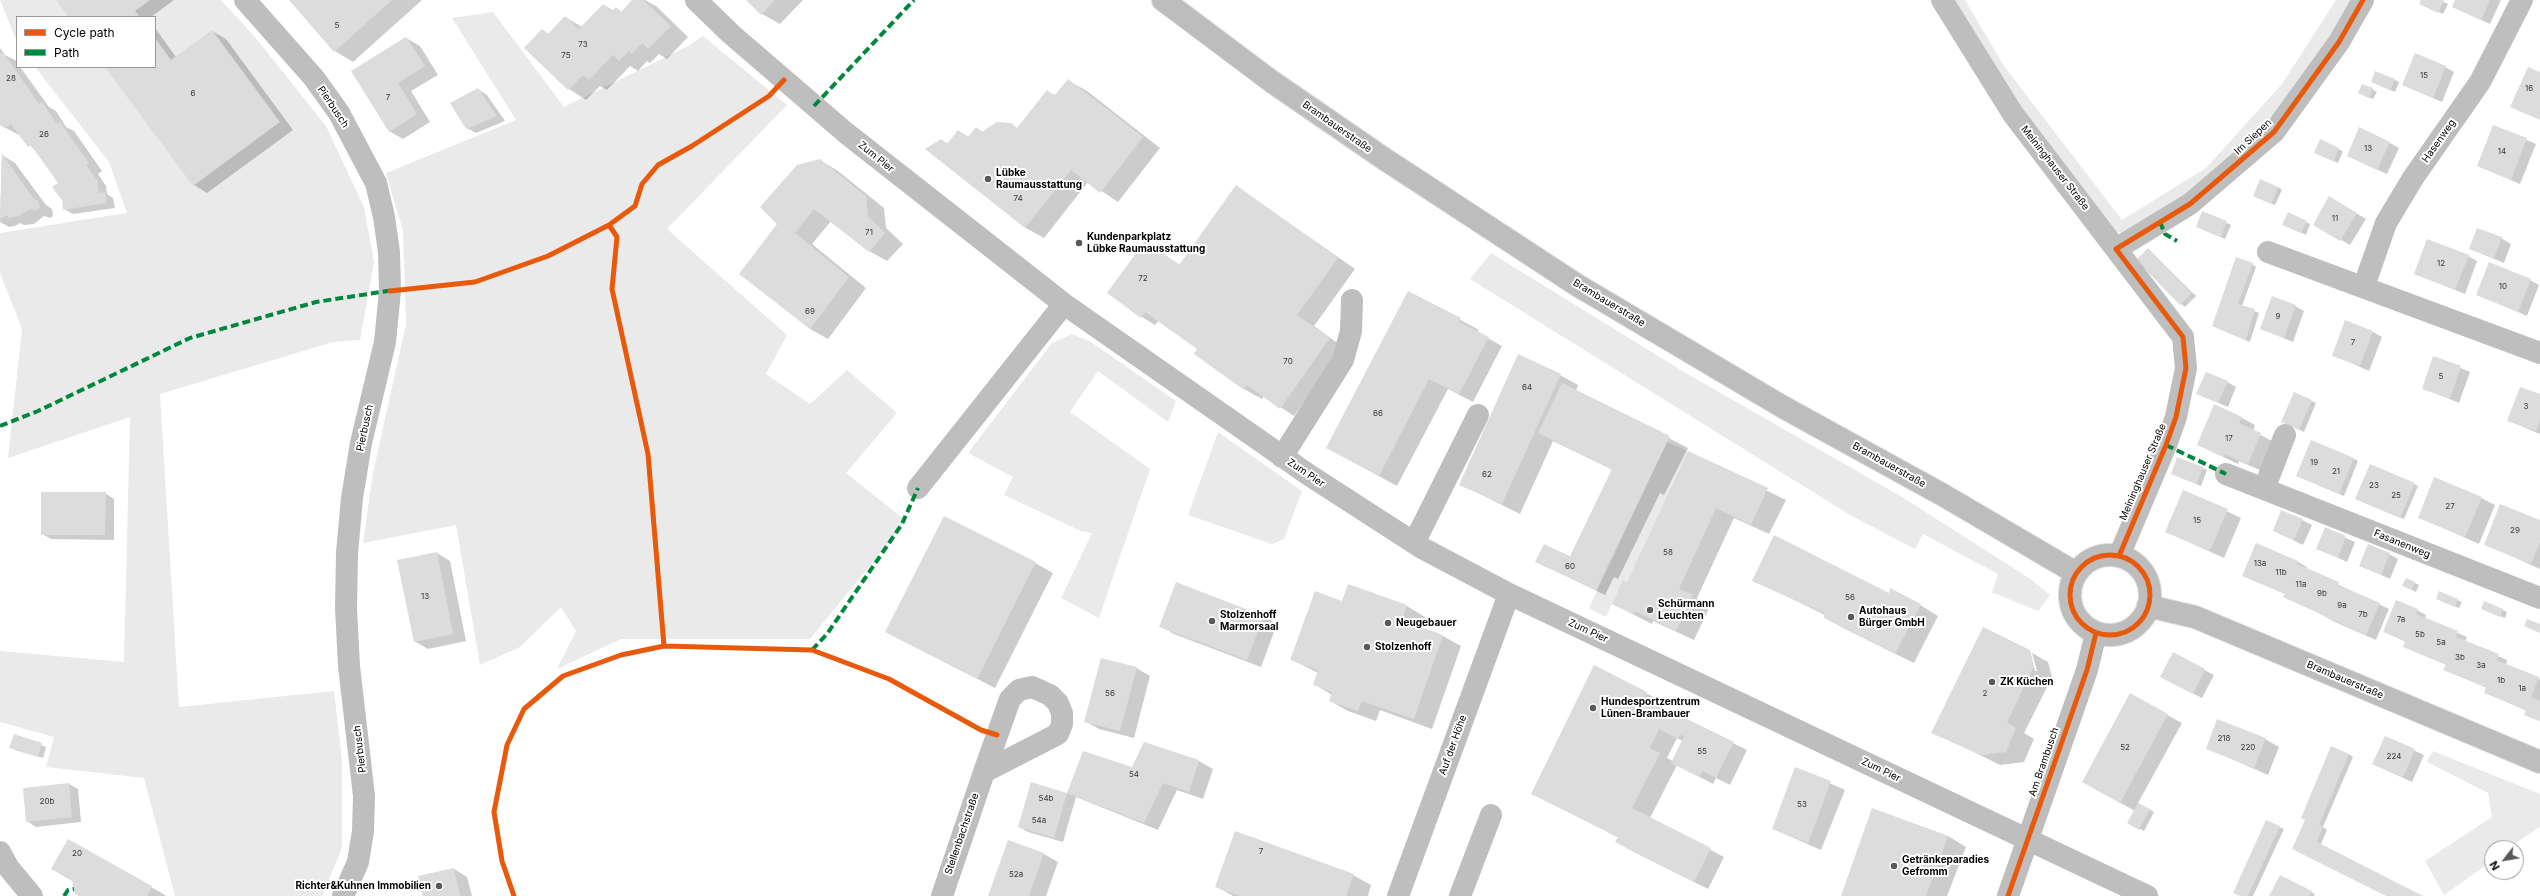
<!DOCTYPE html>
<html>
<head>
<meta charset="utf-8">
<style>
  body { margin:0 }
  #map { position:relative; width:2540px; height:896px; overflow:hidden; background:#fff; font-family:Inter,sans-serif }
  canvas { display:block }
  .legend { position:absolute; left:16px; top:16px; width:140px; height:52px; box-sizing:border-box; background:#fff; border:1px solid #999; margin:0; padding:5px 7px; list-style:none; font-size:12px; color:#000 }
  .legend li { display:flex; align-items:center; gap:8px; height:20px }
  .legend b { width:20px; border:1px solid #999 }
  .north { position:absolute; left:2484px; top:840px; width:40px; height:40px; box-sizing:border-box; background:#fff; border:1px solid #999; border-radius:50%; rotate:239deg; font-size:11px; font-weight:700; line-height:16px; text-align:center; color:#000 }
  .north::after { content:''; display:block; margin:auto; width:14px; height:18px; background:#595959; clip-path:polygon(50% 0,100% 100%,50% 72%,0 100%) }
</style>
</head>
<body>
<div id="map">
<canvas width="2540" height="896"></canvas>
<ul class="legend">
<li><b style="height:5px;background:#e8590c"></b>Cycle path</li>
<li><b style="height:5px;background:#00873e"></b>Path</li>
</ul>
<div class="north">N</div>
</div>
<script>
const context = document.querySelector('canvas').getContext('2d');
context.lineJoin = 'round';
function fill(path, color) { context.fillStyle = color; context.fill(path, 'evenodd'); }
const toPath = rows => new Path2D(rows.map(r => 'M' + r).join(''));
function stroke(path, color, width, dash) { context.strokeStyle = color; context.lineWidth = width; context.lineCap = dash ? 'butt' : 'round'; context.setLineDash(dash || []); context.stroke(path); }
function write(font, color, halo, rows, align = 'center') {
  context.font = font + ' Inter,sans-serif'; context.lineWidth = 4; context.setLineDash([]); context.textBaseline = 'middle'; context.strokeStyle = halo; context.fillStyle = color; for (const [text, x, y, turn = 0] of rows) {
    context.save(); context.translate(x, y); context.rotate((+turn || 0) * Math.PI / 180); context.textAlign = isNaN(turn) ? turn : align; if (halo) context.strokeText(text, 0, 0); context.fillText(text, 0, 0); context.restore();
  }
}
fill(toPath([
  [0,0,221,0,255,37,326,126,364,207,374,262,360,340,333,342,160,394,179,707,334,691,342,761,342,848,322,896,175,896,144,778,46,767,54,737,0,722,0,651,124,662,130,417,8,458,22,329,0,273,0,233,127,213,109,162,35,67,155,67,155,17,17,17,17,42],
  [1948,0,1965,0,2004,66,2122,220,2206,168,2282,84,2336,0,2357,0,2266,128,2194,194,2124,234,2107,229,2014,105],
  [493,12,564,107,688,46,703,36,787,105,667,229,787,335,766,374,810,404,847,370,897,413,846,473,906,521,810,639,621,639,557,669,576,631,561,607,520,647,480,665,456,525,363,543,373,473,406,324,403,231,386,173,516,120,452,18],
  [1491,253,1684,372,1902,497,2032,580,2050,595,2038,611,1996,594,1992,593,1998,574,1923,534,1915,549,1850,515,1470,279],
  [1072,334,1091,342,1176,401,1168,422,1098,371,1070,412,1150,469,1099,618,1061,598,1092,533,1081,531,1004,495,1013,477,968,453,1052,343],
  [1218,432,1302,491,1284,539,1272,544,1188,515],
  [1667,442,1688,451,1627,582,1623,581,1606,617,1589,608],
  [2433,751,2540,794,2540,828,2539,827,2509,848,2492,848,2492,861,2444,895,2425,861,2492,817,2488,793,2427,762]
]), '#eaeaea');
fill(toPath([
  [57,0,174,0,151,17,70,17],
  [290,0,422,0,353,62,335,51],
  [633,0,645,0,656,6,688,37,667,59,659,54,650,63,647,61,638,71,630,66,607,90,600,86,586,100,569,89,542,30,549,34,565,17,582,27,604,5,614,11,616,8,622,12],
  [747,0,803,0,780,24,762,14],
  [2422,0,2440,0,2448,4,2443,14,2423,4],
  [2456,0,2501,0,2490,24,2453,7],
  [155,28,176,57,212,31,226,39,293,130,207,193,194,185,107,67,155,67],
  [406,38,420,46,438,75,411,91,430,122,403,139,389,131,352,71],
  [0,48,5,55,17,61,17,67,20,67,49,107,56,111,66,127,74,131,102,171,98,174,106,186,107,194,113,198,115,208,73,214,64,209,60,183,35,150,19,135,0,125],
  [2445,67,2454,72,2442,102,2403,85],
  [2395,80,2399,82,2395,92,2376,84],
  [1069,81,1087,91,1160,148,1118,202,1088,182,1044,238,1026,228,926,149,941,140,948,144,958,131,969,137,976,128,983,132,989,127,1005,123,1017,129,1047,91,1056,96],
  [478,89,487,95,505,121,476,133,467,128],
  [2372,89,2377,92,2373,99,2363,95],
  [2494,126,2536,144,2520,184,2478,166],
  [2320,141,2343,151,2338,163,2319,155],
  [2390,143,2399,148,2387,174,2357,160],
  [2,155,15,163,46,205,52,209,53,216,50,218,44,216,34,224,24,225,20,223,15,226,9,227,0,222],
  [820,160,838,171,884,208,886,228,903,244,887,261,869,251,831,221,812,244,866,288,828,339,810,329,741,274,779,224],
  [1236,186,1355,269,1314,326,1343,347,1294,416,1264,396,1262,399,1244,389,1198,349,1159,320,1155,325,1142,317,1145,242,1180,265],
  [2278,187,2282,190,2275,205,2259,198],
  [2329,197,2366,219,2350,245,2314,224],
  [2203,213,2231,225,2225,239,2201,229],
  [2306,222,2310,224,2306,235,2288,227],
  [2501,238,2511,244,2504,263,2470,249],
  [2148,249,2196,296,2185,307,2181,304],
  [2468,256,2477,261,2465,294,2415,273],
  [2252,264,2256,267,2242,306,2259,313,2250,342,2217,328],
  [2530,280,2539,285,2527,316,2477,294],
  [1409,292,1479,330,1477,332,1502,346,1473,402,1448,389,1397,486,1327,448],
  [2295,306,2304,311,2293,342,2261,329],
  [2373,332,2382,337,2369,371,2333,355],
  [2434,357,2470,372,2459,403,2423,388],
  [1560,375,1578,385,1576,391,1688,448,1664,495,1660,493,1618,579,1614,577,1605,595,1537,562,1580,562,1613,470,1553,441,1520,514,1460,484],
  [2227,382,2236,387,2228,407,2207,398],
  [2540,396,2540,434,2509,421],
  [2312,401,2316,403,2304,432,2287,424],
  [2242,418,2255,425,2253,431,2274,442,2262,471,2239,461,2238,464,2198,445],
  [1688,452,1786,500,1769,534,1734,518,1697,598,1710,606,1694,640,1653,621,1652,624,1613,604,1627,583],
  [2178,458,2207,470,2201,486,2172,474],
  [2354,459,2358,461,2344,496,2297,476],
  [2414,484,2418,486,2404,519,2361,501],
  [2184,491,2241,518,2224,558,2166,532],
  [105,493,114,499,114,540,51,539,42,534],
  [2481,498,2495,505,2479,544,2419,517],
  [2302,520,2312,525,2303,545,2274,531],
  [2540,521,2540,569,2485,544],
  [2325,529,2355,542,2347,562,2317,548],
  [437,553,450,561,466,641,428,649,414,641],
  [2389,554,2398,559,2390,579,2360,565],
  [2298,562,2307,567,2306,569,2389,609,2376,640,2335,622,2285,594,2253,580],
  [1035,563,1053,573,995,688,886,632],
  [2406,579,2419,585,2416,592,2408,588],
  [1753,580,1889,594,1920,605,1938,616,1914,663,1843,628,1825,617,1825,615],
  [1348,586,1407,606,1425,617,1421,628,1443,636,1461,646,1432,729,1380,710,1376,721,1348,711,1330,701,1332,695,1314,684,1318,673,1291,659,1342,602],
  [2457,600,2462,602,2459,608,2441,601],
  [2485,602,2507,612,2505,618,2485,610],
  [2417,610,2426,615,2425,619,2467,637,2465,642,2507,660,2506,665,2540,679,2540,721,2529,717,2527,711,2485,692,2487,688,2454,674,2445,669,2447,665,2413,651,2404,646,2406,642,2385,632],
  [1264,616,1277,624,1261,667,1174,634,1160,626],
  [2029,651,2035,671,2037,671,2032,653,2048,662,2052,677,2024,733,2034,739,2024,762,2000,765,1933,732],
  [2173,654,2214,675,2202,698,2170,682],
  [1595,667,1665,703,1662,708,1747,750,1730,785,1716,778,1713,784,1677,765,1650,818,1724,857,1708,889,1630,850,1617,842,1619,838,1532,793],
  [1677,738,1683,741,1673,761,1667,758],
  [1136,668,1150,676,1134,738,1099,729,1085,721],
  [2130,695,2182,723,2138,803,2154,812,2144,831,2129,823,2135,811,2097,790],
  [14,735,46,747,43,758,15,750],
  [2385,737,2424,755,2412,782,2373,764],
  [2265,739,2279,747,2268,775,2207,748],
  [1144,743,1199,761,1213,769,1203,799,1177,790,1158,830,1076,797,1063,842,1028,832,1019,827,1032,784,1067,794,1084,752,1132,768],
  [2349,754,2353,757,2323,827,2327,830,2320,846,2421,896,2388,896,2297,851],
  [1796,768,1845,790,1821,850,1773,829],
  [69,784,78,789,81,822,36,827,27,821],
  [1873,809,1948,836,1966,847,1947,896,1842,896],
  [2279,827,2284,829,2253,896,2241,896],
  [69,840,165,895,165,896,81,896],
  [1008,841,1044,854,1058,862,1046,896,989,896],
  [454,869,467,877,472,896,424,896],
  [1353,875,1371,885,1368,896,1233,896,1216,886],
  [2280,876,2315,894,2314,896,2270,896]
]), '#0003');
fill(toPath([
  [56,0,150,0,135,11,140,17,69,17],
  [289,0,392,0,334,52],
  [632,0,643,0,671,26,648,49,642,43,632,54,629,51,619,61,613,55,589,80,583,75,568,90,524,48,542,29,548,34,565,16,579,29,603,4,612,11,616,7,621,12],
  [746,0,775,0,761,15],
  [2421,0,2443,0,2444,1,2438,13,2419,4],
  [2455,0,2490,0,2481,20,2452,7],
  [212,30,280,122,193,186,105,67,155,67,155,38,171,60],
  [406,37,425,66,398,83,417,114,389,132,351,71],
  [3,52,39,104,42,102,57,124,60,122,89,163,86,165,97,180,99,193,105,192,106,203,63,210,62,200,52,187,58,183,31,145,28,147,11,124,5,128,0,125,0,54],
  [2415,53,2446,66,2433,98,2402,85],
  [2528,67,2540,72,2540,120,2510,107],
  [2375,71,2395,79,2390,90,2371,82],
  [1068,79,1143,137,1100,193,1071,170,1025,228,925,149,941,139,947,144,958,130,968,137,976,127,982,132,997,122,1011,123,1017,128,1047,90,1054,96],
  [2362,84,2373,88,2369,98,2358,93],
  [478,88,497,116,466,129,450,103],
  [2493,125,2527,138,2511,180,2477,166],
  [2359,127,2390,142,2377,170,2347,156],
  [2320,139,2339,148,2334,161,2314,153],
  [2,154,34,199,38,200,40,208,36,210,30,209,19,216,9,218,7,215,0,219],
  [820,159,866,196,868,217,885,233,869,252,814,209,795,233,849,277,810,329,739,274,777,224,760,207,797,165],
  [2260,179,2278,187,2271,204,2253,196],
  [1236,185,1338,258,1297,315,1330,338,1280,409,1247,385,1244,390,1194,354,1197,349,1145,312,1141,318,1107,293,1145,241,1179,265],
  [2329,196,2357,213,2340,241,2313,225],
  [2202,211,2227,221,2221,237,2196,227],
  [2288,212,2307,221,2301,233,2282,225],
  [2477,228,2502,237,2494,258,2469,249],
  [2427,239,2469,255,2455,290,2414,274],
  [2148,248,2192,293,2180,305,2136,260],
  [2236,257,2253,263,2238,304,2255,309,2246,340,2212,326],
  [2489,262,2531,279,2518,312,2476,295],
  [1408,291,1461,318,1459,322,1489,337,1459,394,1429,379,1379,476,1326,448],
  [2272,296,2296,305,2284,338,2260,329],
  [2345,320,2373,331,2360,366,2332,356],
  [1518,354,1561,374,1502,504,1459,485],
  [2433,356,2461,366,2450,399,2422,389],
  [2206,372,2228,381,2218,403,2196,394],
  [1562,383,1670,436,1596,590,1535,562,1544,544,1570,556,1612,469,1538,433],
  [2520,387,2540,394,2540,420,2536,431,2507,421],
  [2294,392,2312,400,2299,430,2281,422],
  [2214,404,2242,417,2239,423,2261,433,2248,464,2225,454,2224,457,2197,445],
  [2311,440,2354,458,2339,494,2296,476],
  [1688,451,1768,488,1751,525,1716,508,1679,589,1693,595,1676,631,1635,611,1633,614,1612,604,1623,580,1627,582],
  [2177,457,2203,467,2197,484,2171,474],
  [2370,464,2415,483,2400,518,2355,499],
  [2434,477,2482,497,2465,537,2418,518],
  [2183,490,2228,509,2210,551,2165,532],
  [41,492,106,492,105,535,41,535],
  [2500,504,2540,520,2540,542,2531,564,2484,545],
  [2281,510,2303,519,2294,540,2273,531],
  [944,516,1036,562,977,679,885,632],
  [2325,527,2346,536,2338,558,2316,549],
  [1774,535,1889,593,1890,588,1921,604,1895,654,1824,618,1824,613,1752,581],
  [2256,543,2298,561,2297,564,2339,582,2338,585,2380,603,2366,635,2283,597,2285,594,2242,576],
  [2368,544,2390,553,2381,575,2359,566],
  [437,552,453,634,414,642,397,560],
  [2406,578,2415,582,2412,590,2402,586],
  [1176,582,1264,616,1247,660,1159,627],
  [1348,584,1407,605,1402,620,1443,635,1414,719,1362,701,1358,711,1329,701,1332,692,1313,685,1318,670,1290,660,1315,591,1342,601],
  [2439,591,2458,599,2455,607,2436,599],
  [2396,600,2418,609,2414,618,2416,614,2458,631,2456,637,2499,654,2496,660,2539,677,2531,697,2540,701,2540,721,2524,715,2526,710,2484,693,2486,687,2443,670,2446,664,2403,647,2405,641,2383,632],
  [2484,601,2503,609,2500,617,2481,609],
  [2527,619,2540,624,2540,633,2524,626],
  [1983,627,2030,650,2034,666,2007,722,2016,728,2006,752,1981,755,1931,733],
  [2173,652,2205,669,2193,694,2160,677],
  [1101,658,1137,667,1120,731,1084,722],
  [1594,665,1647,692,1644,698,1734,742,1716,778,1702,771,1699,777,1671,763,1684,736,1680,735,1678,739,1659,729,1650,748,1660,753,1632,808,1711,848,1694,882,1615,842,1618,837,1531,794],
  [2130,693,2168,714,2120,803,2082,782],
  [2217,719,2266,738,2254,768,2206,749],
  [14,734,42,743,38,757,9,748],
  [2385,736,2415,749,2403,778,2372,764],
  [1144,742,1199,760,1189,792,1163,783,1144,823,1067,793,1083,751,1132,767],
  [2331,746,2349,754,2319,825,2323,826,2317,842,2423,896,2386,896,2292,849,2305,820,2301,818],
  [1795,767,1831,781,1808,843,1772,829],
  [1031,782,1067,793,1054,838,1018,827],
  [69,783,72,817,26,822,23,788],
  [2138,803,2150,809,2139,830,2127,823],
  [1872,808,1948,836,1926,896,1841,896],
  [2266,820,2280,826,2248,896,2240,896,2233,893],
  [1235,831,1354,874,1346,896,1240,896,1215,887],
  [68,839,152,886,147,896,79,896,75,894,72,881,51,869],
  [1008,840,1044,853,1029,896,988,896],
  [454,868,460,896,423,896,418,876],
  [2280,875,2312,891,2309,896,2269,896]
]), '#dcdcdc');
const major = toPath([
  [1163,0,1271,81,1383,158,1577,285,1783,407,1943,495,2076,573],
  '2070 595a40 40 0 1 1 80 0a40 40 0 1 1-80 0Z',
  [2148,606,2195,617,2540,762]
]);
stroke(major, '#dbdbdb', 24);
stroke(toPath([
  [245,0,314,78,339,113,376,183,384,217,389,252,390,291,385,342,361,443,352,498,347,553,346,608,349,666,364,796,363,831,358,862,343,896],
  [696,0,731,34,846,133,1064,304,1309,475,1422,548,1509,594,2147,896],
  [1942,0,2013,114,2183,337,2186,368,2176,417,2166,445,2119,556],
  [2116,249,2190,204,2274,132,2339,42,2363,0],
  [2268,252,2540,353],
  [2364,286,2386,223,2413,178,2480,82,2522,0],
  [1282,457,1343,360,1351,331,1352,300],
  [2226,474,2540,598],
  [918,488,1064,304],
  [2264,489,2285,435],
  [1414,543,1478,415],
  [0,852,8,867,32,896],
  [942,896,984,772,1058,734,1062,724,1062,713,1058,703,1050,695,1032,687,1019,690,1010,699,984,772],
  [1398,896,1509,594],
  [1460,896,1491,815],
  [2008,896,2087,670,2096,633]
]), '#bebebe', 22);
stroke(major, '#bdbdbd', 22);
stroke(toPath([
  [814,106,914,0],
  [2160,222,2165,234,2177,241],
  [0,426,38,411,190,338,316,302,394,290],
  [2166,445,2226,474],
  [812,650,827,634,902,524,918,488],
  [64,896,68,890,74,889]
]), '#00873e', 4, [8, 4]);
stroke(toPath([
  [609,225,635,206,642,184,658,165,692,146,769,96,784,80],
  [390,291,475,282,548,256,609,225,617,237,612,289,648,454,664,646],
  '2070 595a40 40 0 1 1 80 0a40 40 0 1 1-80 0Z',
  [2119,556,2166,445,2176,417,2186,368,2183,337,2116,249,2190,204,2274,132,2339,42,2363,0],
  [514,896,502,861,494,812,507,745,524,709,563,676,621,655,664,646,812,650,889,679,981,730,997,735],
  [2008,896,2087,670,2096,633]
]), '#e8590c', 5);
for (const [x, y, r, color] of [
  [988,179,4,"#595959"],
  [1079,243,4,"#595959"],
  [1650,610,4,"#595959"],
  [1851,617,4,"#595959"],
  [1212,621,4,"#595959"],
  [1388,623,4,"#595959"],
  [1367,647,4,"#595959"],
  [1992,682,4,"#595959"],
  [1593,708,4,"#595959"],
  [1894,866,4,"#595959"],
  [439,886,4,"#595959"]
]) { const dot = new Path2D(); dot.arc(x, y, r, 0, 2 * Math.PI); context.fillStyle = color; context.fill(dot); stroke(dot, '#fff', 1.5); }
write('8px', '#373737', null, [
  ["5",337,26],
  ["73",583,45],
  ["75",566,56],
  ["15",2424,76],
  ["28",11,79],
  ["16",2529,89],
  ["6",193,94],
  ["7",388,98],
  ["26",44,135],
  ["13",2368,149],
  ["14",2502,152],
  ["74",1018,199],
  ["11",2335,219],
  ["71",869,233],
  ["12",2441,264],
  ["72",1143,279],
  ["10",2503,287],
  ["69",810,312],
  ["9",2278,317],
  ["7",2353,343],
  ["70",1288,362],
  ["5",2441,377],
  ["64",1527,388],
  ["3",2526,407],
  ["66",1378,414],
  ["17",2229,439],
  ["19",2314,463],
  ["21",2336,472],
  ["62",1487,475],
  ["23",2374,486],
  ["25",2396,496],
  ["27",2450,507],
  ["15",2197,521],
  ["29",2515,531],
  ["58",1668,553],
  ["13a",2260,564],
  ["60",1570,567],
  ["11b",2281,573],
  ["11a",2301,585],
  ["9b",2322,594],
  ["13",425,597],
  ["56",1850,598],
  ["9a",2342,606],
  ["7b",2363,615],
  ["7a",2401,620],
  ["5b",2420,635],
  ["5a",2441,643],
  ["3b",2460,658],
  ["3a",2481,666],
  ["1b",2501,681],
  ["1a",2522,689],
  ["56",1110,694],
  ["2",1985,694],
  ["218",2224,739],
  ["52",2125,748],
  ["220",2248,748],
  ["55",1702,752],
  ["224",2394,757],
  ["54",1134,775],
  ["54b",1046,799],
  ["20b",47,802],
  ["53",1802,805],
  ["54a",1039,821],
  ["7",1261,852],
  ["20",77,854],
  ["52a",1016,875]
]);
write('10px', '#000', '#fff', [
  ["Pierbusch",333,107,56],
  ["Brambauerstraße",1337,127,35],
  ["Im Siepen",2253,137,-43],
  ["Hasenweg",2439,141,-55],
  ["Zum Pier",876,157,39],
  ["Meininghauser Straße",2055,168,52],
  ["Brambauerstraße",1609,303,31],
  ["Pierbusch",365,428,-78],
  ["Brambauerstraße",1889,465,29],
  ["Meininghauser Straße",2143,472,-67],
  ["Zum Pier",1306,473,34],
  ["Fasanenweg",2402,544,22],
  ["Zum Pier",1588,631,25],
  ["Brambauerstraße",2345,680,23],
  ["Auf der Höhe",1453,745,-70],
  ["Pierbusch",360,749,-97],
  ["Am Brambusch",2044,762,-71],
  ["Zum Pier",1881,770,26],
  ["Stellenbachstraße",962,834,-71]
]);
write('bold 10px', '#000', '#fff', [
  ["Lübke",996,173],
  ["Raumausstattung",996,185],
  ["Kundenparkplatz",1087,237],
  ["Lübke Raumausstattung",1087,249],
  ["Schürmann",1658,604],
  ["Leuchten",1658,616],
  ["Autohaus",1859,611],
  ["Bürger GmbH",1859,623],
  ["Stolzenhoff",1220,615],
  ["Marmorsaal",1220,627],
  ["Neugebauer",1396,623],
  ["Stolzenhoff",1375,647],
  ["ZK Küchen",2000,682],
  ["Hundesportzentrum",1601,702],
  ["Lünen-Brambauer",1601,714],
  ["Getränkeparadies",1902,860],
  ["Gefromm",1902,872],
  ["Richter&Kuhnen Immobilien",431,886,"right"]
], 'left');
</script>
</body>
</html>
